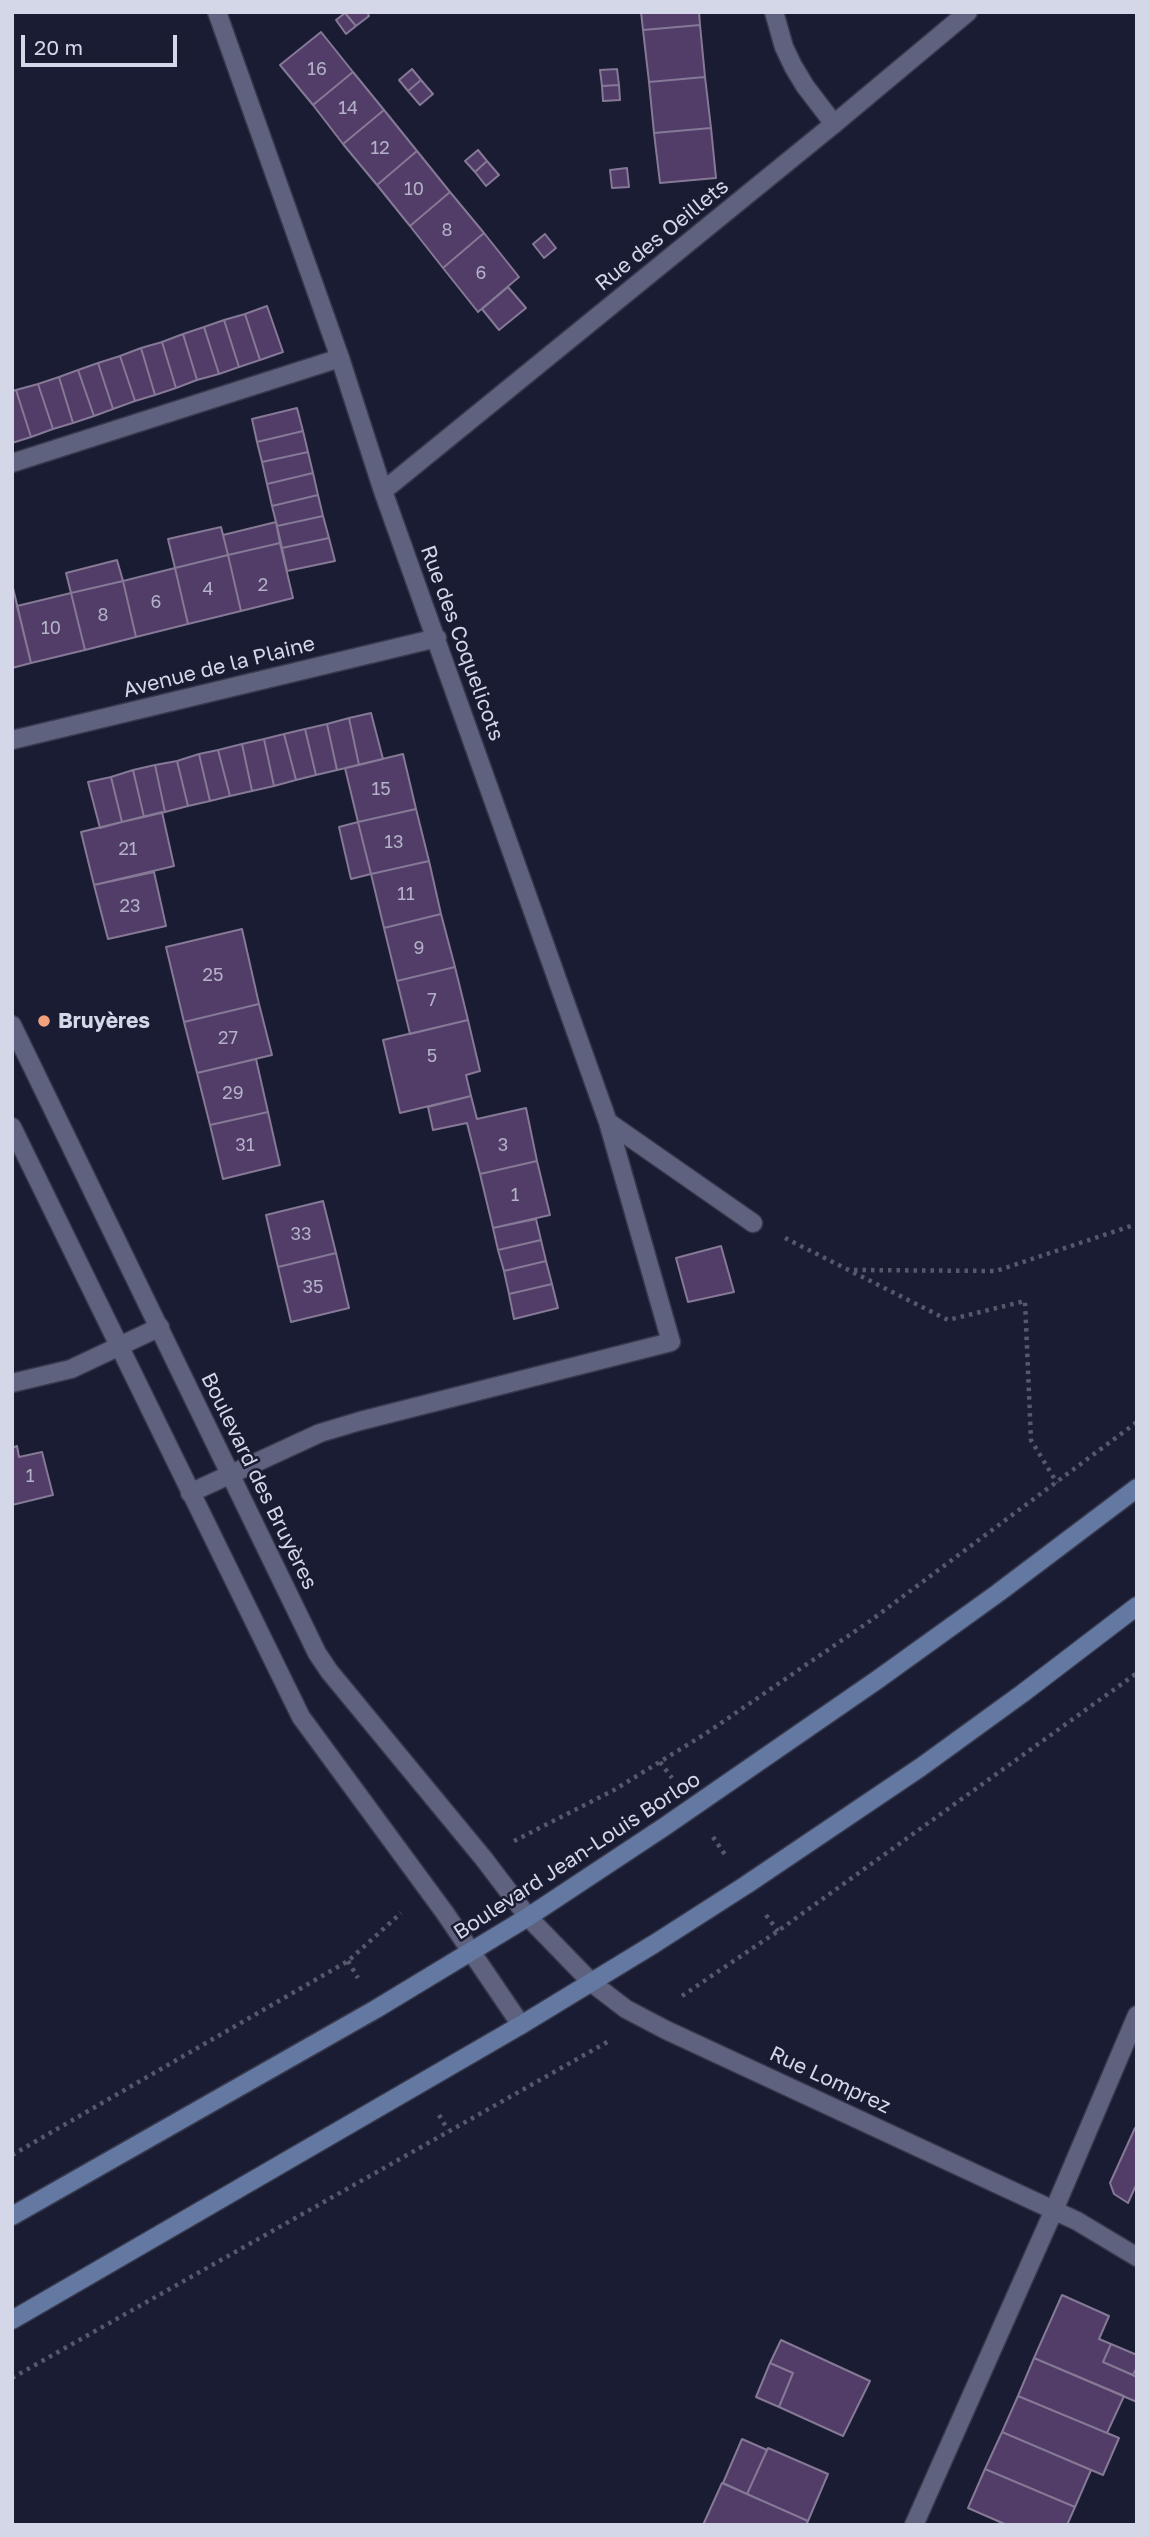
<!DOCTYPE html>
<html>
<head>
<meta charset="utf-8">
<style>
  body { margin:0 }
  #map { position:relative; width:1149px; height:2537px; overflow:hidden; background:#1a1c34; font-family:"Golos Text",sans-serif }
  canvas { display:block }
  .frame { position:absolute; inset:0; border:14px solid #d4d7e8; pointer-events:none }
  .scale { position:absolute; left:21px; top:35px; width:156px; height:32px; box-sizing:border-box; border:4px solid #d4d7e8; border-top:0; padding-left:9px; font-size:21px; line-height:24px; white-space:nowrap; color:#d4d7e8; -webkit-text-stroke:5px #1a1c34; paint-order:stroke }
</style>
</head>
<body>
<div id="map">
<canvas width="1149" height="2537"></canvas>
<div class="frame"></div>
<div class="scale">20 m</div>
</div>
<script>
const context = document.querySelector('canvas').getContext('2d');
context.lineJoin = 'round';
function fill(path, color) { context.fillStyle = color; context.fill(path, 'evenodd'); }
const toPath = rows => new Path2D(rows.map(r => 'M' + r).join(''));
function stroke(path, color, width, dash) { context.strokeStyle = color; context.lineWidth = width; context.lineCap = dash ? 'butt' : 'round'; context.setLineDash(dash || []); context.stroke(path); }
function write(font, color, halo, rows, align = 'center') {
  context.font = font + ' "Golos Text",sans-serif'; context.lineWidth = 5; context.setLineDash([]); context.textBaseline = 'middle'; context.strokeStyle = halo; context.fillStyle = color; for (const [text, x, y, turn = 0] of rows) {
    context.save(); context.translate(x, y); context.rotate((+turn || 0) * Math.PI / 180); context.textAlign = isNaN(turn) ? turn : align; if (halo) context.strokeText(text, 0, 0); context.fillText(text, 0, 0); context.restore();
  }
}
const building = toPath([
  [367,12,369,16,356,26,345,13,367,12],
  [641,12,699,12,700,25,643,30,641,12],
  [345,13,356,26,346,34,336,20,345,13],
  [700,25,705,77,649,82,643,30,700,25],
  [321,32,353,72,313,105,280,65,321,32],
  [412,69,421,80,408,91,399,80,412,69],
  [617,69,619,85,602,86,600,70,617,69],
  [353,72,384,110,343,144,313,105,353,72],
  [705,77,711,128,654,133,649,82,705,77],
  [421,80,433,94,420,105,408,91,421,80],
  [619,85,620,100,603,101,602,86,619,85],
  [384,110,417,151,377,185,343,144,384,110],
  [711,128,716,178,660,183,654,133,711,128],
  [478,150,487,161,475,172,465,161,478,150],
  [417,151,450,192,410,226,377,185,417,151],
  [487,161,499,175,486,186,475,172,487,161],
  [627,168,629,187,612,188,610,170,627,168],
  [450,192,484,233,443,268,410,226,450,192],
  [484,233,519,277,478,312,443,268,484,233],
  [545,234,556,248,544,258,533,244,545,234],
  [508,287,526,308,499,330,482,309,508,287],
  [267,306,283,352,260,360,245,314,267,306],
  [245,314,260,360,239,367,224,320,245,314],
  [224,320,239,367,219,374,204,327,224,320],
  [204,327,219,374,197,380,183,334,204,327],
  [183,334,197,380,176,388,162,342,183,334],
  [162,342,176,388,155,395,141,348,162,342],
  [141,348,155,395,135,401,120,356,141,348],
  [120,356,135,401,113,409,98,363,120,356],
  [98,363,113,409,94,416,78,370,98,363],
  [78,370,94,416,73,423,59,377,78,370],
  [59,377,73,423,53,429,38,384,59,377],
  [38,384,53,429,31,437,16,390,38,384],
  [16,390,31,437,12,443,12,391,16,390],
  [297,408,303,431,257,442,252,419,297,408],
  [303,431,308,452,262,462,257,442,303,431],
  [308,452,313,473,267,484,262,462,308,452],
  [313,473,318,495,272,506,267,484,313,473],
  [318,495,323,516,277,526,272,506,318,495],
  [323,516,329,538,282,548,277,526,323,516],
  [276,522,280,543,228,555,223,535,276,522],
  [221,527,228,555,175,568,168,539,221,527],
  [329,538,335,561,287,571,282,548,329,538],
  [280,543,293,598,241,611,228,555,280,543],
  [228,555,241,611,188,624,175,568,228,555],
  [117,560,123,581,71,593,66,573,117,560],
  [175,568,188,624,136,637,123,581,175,568],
  [123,581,136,637,85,650,71,593,123,581],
  [13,588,31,663,12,668,12,589,13,588],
  [71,593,85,650,31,663,17,606,71,593],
  [371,713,383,759,359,765,349,718,371,713],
  [349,718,359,765,337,770,327,724,349,718],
  [327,724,337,770,316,775,305,729,327,724],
  [305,729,316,775,296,780,284,734,305,729],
  [284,734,296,780,274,786,264,739,284,734],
  [264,739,274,786,252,791,242,744,264,739],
  [242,744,252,791,230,796,218,750,242,744],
  [218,750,230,796,210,801,199,754,218,750],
  [199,754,210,801,188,806,177,761,199,754],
  [403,754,416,809,358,822,345,768,403,754],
  [177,761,188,806,165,812,155,765,177,761],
  [155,765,165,812,144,817,133,770,155,765],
  [133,770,144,817,122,822,111,777,133,770],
  [111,777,122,822,100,828,88,782,111,777],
  [416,809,429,861,371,874,358,822,416,809],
  [162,812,174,866,94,885,81,832,162,812],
  [358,822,371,874,351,879,339,827,358,822],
  [429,861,441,914,384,928,371,874,429,861],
  [154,872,166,926,108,939,94,885,154,872],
  [441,914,455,967,397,981,384,928,441,914],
  [242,929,259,1004,184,1022,166,947,242,929],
  [455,967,468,1020,410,1034,397,981,455,967],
  [259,1004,272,1055,197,1073,184,1022,259,1004],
  [468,1020,480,1071,466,1075,471,1096,400,1113,383,1040,468,1020],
  [256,1059,268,1112,210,1125,197,1073,256,1059],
  [471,1096,477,1119,526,1108,537,1161,480,1174,467,1123,433,1130,428,1107,471,1096],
  [268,1112,280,1165,223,1179,210,1125,268,1112],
  [537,1161,550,1215,493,1228,480,1174,537,1161],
  [323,1201,336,1253,278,1267,266,1215,323,1201],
  [536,1219,541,1240,498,1250,493,1228,536,1219],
  [541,1240,546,1261,504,1271,498,1250,541,1240],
  [721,1246,734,1292,688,1302,676,1258,721,1246],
  [336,1253,349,1308,291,1322,278,1267,336,1253],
  [546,1261,552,1284,509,1294,504,1271,546,1261],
  [552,1284,558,1308,514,1319,509,1294,552,1284],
  [17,1446,19,1457,42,1452,53,1495,12,1505,12,1448,17,1446],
  [1135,2128,1137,2129,1137,2183,1128,2203,1114,2194,1110,2183,1135,2128],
  [1062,2295,1109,2316,1099,2339,1111,2344,1103,2362,1137,2377,1137,2402,1034,2358,1062,2295],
  [781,2340,870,2381,843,2436,779,2407,793,2373,770,2363,781,2340],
  [1111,2344,1137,2355,1137,2367,1133,2375,1103,2362,1111,2344],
  [1034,2358,1124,2396,1107,2433,1018,2396,1034,2358],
  [770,2363,793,2373,779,2407,756,2397,770,2363],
  [1018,2396,1119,2438,1103,2475,1002,2432,1018,2396],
  [1002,2432,1091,2470,1075,2507,985,2469,1002,2432],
  [742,2439,767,2450,747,2494,723,2483,742,2439],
  [768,2448,828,2474,808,2521,747,2494,768,2448],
  [985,2469,1075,2507,1067,2525,1007,2525,968,2508,985,2469],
  [722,2483,808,2521,806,2525,703,2525,722,2483]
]);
fill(building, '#513d68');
stroke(building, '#857996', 2);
const lane = toPath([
  [774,12,784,47,793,66,805,86,834,124],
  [12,463,340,358]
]);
const street = toPath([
  [217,12,340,358,383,491,608,1122,753,1223],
  [383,491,834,124,968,12],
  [12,740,437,638],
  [12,1025,317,1653,329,1671,484,1859,528,1917,592,1983,626,2009,666,2030,1077,2221,1137,2257],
  [12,1127,301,1717,445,1913,521,2025],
  [12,1383,71,1369,160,1327],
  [190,1493,320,1433,360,1421,671,1342,608,1122],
  [914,2525,1054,2210,1137,2015]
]);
const secondary = toPath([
  [12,2216,376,2009,528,1917,664,1827,877,1680,998,1593,1137,1488],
  [12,2320,521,2025,654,1944,746,1885,921,1767,1023,1693,1137,1606]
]);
stroke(lane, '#37384c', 21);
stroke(street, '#37384c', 21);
stroke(secondary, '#37384c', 21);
stroke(toPath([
  [785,1238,948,1320,1025,1301,1031,1440,1057,1483],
  [854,1270,996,1271,1137,1224],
  [660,1762,672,1778],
  [713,1837,726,1856],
  [514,1841,614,1790,705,1734,870,1621,1137,1422],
  [766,1915,778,1931],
  [348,1961,358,1978],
  [682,1996,778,1931,1137,1673],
  [439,2115,448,2130],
  [12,2155,348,1961,401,1913],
  [12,2378,609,2041]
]), '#56586e', 4.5, [3.5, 5]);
stroke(lane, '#5e627e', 18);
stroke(street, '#5e627e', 18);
stroke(secondary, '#6479a2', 18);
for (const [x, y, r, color] of [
  [44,1021,7,"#f1a17c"]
]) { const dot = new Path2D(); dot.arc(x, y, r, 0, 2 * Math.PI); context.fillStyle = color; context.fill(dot); stroke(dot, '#1a1c34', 2.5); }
write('18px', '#b3b0c8', null, [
  ["16",317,69],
  ["14",348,108],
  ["12",380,148],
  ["10",414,189],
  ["8",447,230],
  ["6",481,273],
  ["2",263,585],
  ["4",208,589],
  ["6",156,602],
  ["8",103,615],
  ["10",51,628],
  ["15",381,789],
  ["13",394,842],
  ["21",128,849],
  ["11",406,894],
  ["23",130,906],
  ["9",419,948],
  ["25",213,975],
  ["7",432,1000],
  ["27",228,1038],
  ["5",432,1056],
  ["29",233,1093],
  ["31",245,1145],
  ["3",503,1145],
  ["1",515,1195],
  ["33",301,1234],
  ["35",313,1287],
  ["1",30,1476]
]);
write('21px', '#d4d7e8', '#1a1c34', [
  ["Rue des Oeillets",662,235,-39],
  ["Rue des Coquelicots",462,643,70],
  ["Avenue de la Plaine",219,667,-14],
  ["Boulevard des Bruyères",259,1481,64],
  ["Boulevard Jean-Louis Borloo",577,1856,-33],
  ["Rue Lomprez",830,2080,25]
]);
write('bold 21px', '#d4d7e8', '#1a1c34', [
  ["Bruyères",58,1021]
], 'left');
</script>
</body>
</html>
